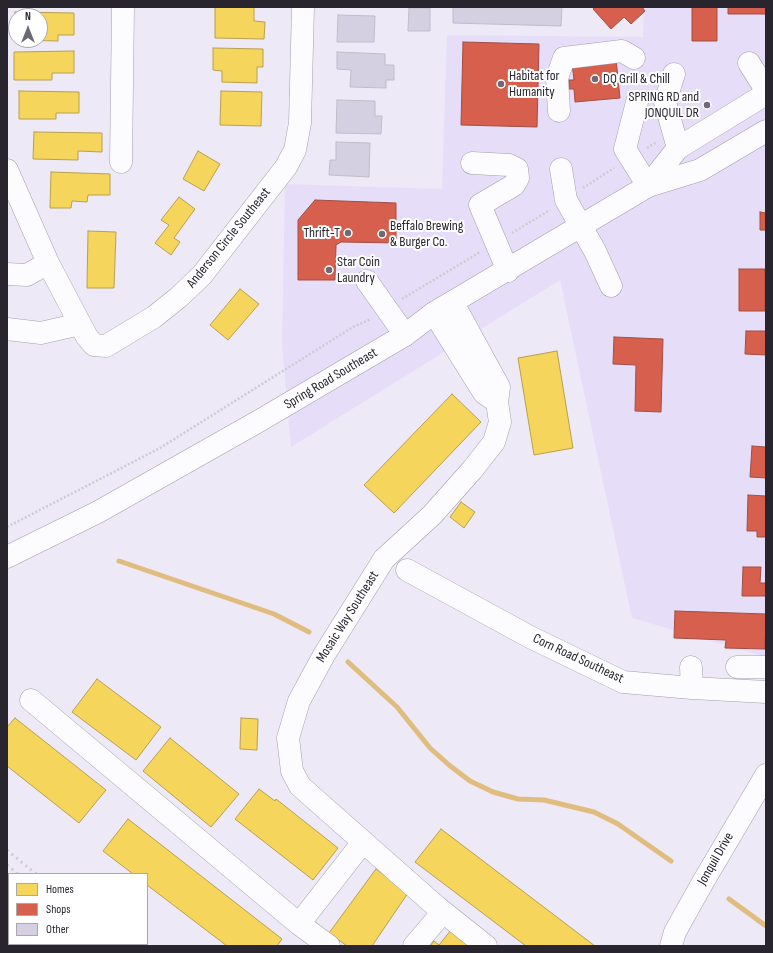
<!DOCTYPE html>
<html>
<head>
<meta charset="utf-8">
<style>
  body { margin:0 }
  #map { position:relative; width:773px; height:953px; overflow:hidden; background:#ede9f6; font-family:"Sofia Sans Condensed",sans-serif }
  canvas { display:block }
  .frame { position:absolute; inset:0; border:8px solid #28252f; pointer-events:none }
  .legend { position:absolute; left:8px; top:873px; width:140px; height:72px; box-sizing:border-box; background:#fff; border:1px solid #a9a8ac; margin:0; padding:5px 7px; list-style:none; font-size:12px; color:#28252f }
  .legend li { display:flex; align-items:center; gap:8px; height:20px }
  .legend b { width:20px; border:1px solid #a9a8ac }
  .north { position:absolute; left:8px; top:8px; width:40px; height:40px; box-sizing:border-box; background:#fff; border:1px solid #a9a8ac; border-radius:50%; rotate:0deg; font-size:11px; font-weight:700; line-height:16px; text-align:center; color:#28252f }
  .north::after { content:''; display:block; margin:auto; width:14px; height:18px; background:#6d6a75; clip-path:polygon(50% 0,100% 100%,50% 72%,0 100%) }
</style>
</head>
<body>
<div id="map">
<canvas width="773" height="953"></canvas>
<div class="frame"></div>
<ul class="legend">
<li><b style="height:11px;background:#f6d55c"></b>Homes</li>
<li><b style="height:11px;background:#d6604d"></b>Shops</li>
<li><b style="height:11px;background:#d5d0e1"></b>Other</li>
</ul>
<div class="north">N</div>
</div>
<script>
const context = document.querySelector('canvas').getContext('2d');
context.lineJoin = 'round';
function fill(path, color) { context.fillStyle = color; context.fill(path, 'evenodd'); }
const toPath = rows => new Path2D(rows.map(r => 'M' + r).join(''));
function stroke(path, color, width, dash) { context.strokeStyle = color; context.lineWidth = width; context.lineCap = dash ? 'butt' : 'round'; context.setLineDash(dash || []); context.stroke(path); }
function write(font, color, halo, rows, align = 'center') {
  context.font = font + ' "Sofia Sans Condensed",sans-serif'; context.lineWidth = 4; context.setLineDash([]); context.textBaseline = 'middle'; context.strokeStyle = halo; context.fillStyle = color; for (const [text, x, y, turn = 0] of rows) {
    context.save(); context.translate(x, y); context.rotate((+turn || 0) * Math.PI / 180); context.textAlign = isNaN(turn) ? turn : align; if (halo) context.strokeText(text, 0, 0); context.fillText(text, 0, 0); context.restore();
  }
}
fill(toPath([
  [644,7,766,7,766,657,632,618,560,280,291,447,282,344,285,184,442,189,447,35,643,37]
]), '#e6def8');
const homes = toPath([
  [215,7,254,7,254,21,265,22,264,39,215,38,215,7],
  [15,12,74,13,74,35,58,35,58,41,15,40,15,12],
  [16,16,40,16,40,40,16,40,16,16],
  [213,48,263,49,263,67,257,67,257,83,222,82,222,71,213,70,213,48],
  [74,51,74,73,52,73,52,80,14,80,14,52,74,51],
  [19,91,79,92,79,113,56,113,56,119,19,119,19,91],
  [221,91,262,92,261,126,220,125,221,91],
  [34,132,102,133,102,152,78,151,78,160,33,159,34,132],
  [198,151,220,164,204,191,183,179,198,151],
  [51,172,110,174,110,195,88,195,87,202,72,201,71,208,50,208,51,172],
  [179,197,195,209,174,238,180,242,171,255,155,243,169,225,161,220,179,197],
  [88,231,116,232,114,288,87,288,88,231],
  [240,289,259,304,228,340,210,325,240,289],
  [557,351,573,448,534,455,518,358,557,351],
  [452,394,481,422,394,513,364,485,452,394],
  [461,502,475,512,464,528,450,517,461,502],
  [97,679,161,727,136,760,72,712,97,679],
  [15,718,106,790,79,823,7,766,7,727,15,718],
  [241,718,258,719,257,750,240,749,241,718],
  [170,738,239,794,211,827,143,771,170,738],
  [259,789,275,801,276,799,338,848,313,880,235,819,259,789],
  [128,819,282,939,277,946,227,946,147,885,147,874,133,874,103,851,128,819],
  [441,829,595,946,526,946,415,862,441,829],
  [376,869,408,893,372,946,347,946,329,933,376,869],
  [451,930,470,946,430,946,434,941,439,945,451,930]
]);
fill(homes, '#f6d55c');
stroke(homes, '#b8a04e', 1);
const shops = toPath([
  [595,7,642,7,645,11,631,24,624,17,611,29,593,9,595,7],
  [692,7,717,7,717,41,692,41,692,7],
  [728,7,766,7,766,14,728,14,728,7],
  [463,42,539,44,537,127,461,125,463,42],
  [616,59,620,98,575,102,574,89,569,89,569,80,574,80,572,63,616,59],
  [315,200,396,203,396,243,341,242,336,245,335,280,298,280,298,220,315,200],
  [760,212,766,213,766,230,760,230,760,212],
  [739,269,765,269,765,311,739,311,739,269],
  [746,331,766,331,766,355,745,354,746,331],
  [614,337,663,339,661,412,635,411,636,365,613,364,614,337],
  [752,446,766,447,766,478,750,477,752,446],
  [748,495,766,496,766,537,757,537,757,531,747,531,748,495],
  [743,567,761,567,760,583,766,583,766,596,742,596,743,567],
  [675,611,766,614,765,649,725,648,726,640,674,638,675,611]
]);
fill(shops, '#d6604d');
stroke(shops, '#a24e44', 1);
stroke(toPath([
  [119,561,274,614,309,632],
  [348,662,397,707,430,748,449,765,470,781,493,792,518,799,544,800,594,812,618,824,671,861],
  [729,899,766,926]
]), '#e0bc7e', 5);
const building = toPath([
  [453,7,562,7,561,26,453,23,453,7],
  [409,8,430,8,430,31,408,31,409,8],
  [338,15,375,16,374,42,337,42,338,15],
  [337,52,385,54,385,65,394,65,394,80,386,80,386,88,350,87,351,70,337,69,337,52],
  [337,100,375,101,375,116,382,116,381,134,336,133,337,100],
  [336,142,370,143,369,177,329,175,330,160,336,160,336,142]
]);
fill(building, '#d5d0e1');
stroke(building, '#c0bcc7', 1);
const minor = toPath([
  [749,63,766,90],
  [674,74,665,102,678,148],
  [637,102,625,149,648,186],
  [559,111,557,78,564,58,622,51,634,58],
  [121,162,123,7],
  [472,163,509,165,517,169,518,178,514,185,480,205,508,271],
  [561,169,566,200,595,251,611,286],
  [7,170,48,263,87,337,94,345,106,346,154,317,179,297,202,275,286,167,295,150,300,123,303,7],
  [7,274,27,275,48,263],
  [367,281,405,335],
  [453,303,499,387,497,402,500,422,494,442,472,470,432,515,384,559,324,655,299,701,288,738,292,771,300,786,437,907,486,946],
  [434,313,484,393,497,402],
  [7,329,41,333,80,324],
  [407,570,530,637,623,682,692,688,766,692],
  [691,667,692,688],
  [737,667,766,667],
  [31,700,299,924,329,946],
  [299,924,363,842],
  [414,946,443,912],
  [671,946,675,932,703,882,766,775]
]);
const major = toPath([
  [648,186,678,148,766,94],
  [7,557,98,512,259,421,405,335,434,313,648,186,700,170,766,131]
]);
stroke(minor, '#a39faa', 23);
stroke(major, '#a39faa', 23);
stroke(toPath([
  [647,148,657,142],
  [583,188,614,168],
  [512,233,550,210],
  [402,299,480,252],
  [7,527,160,448,353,327,371,319]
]), '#ceccd2', 2.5, [2, 2]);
stroke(minor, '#fcfcfe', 22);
stroke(major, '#fcfcfe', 22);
stroke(toPath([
  [7,850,36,874],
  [7,865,18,874],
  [103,944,106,946],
  [121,944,123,946]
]), '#cccbce', 3, [2, 4]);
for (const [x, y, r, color] of [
  [595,79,4,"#6d6a75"],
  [501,84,4,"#6d6a75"],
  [707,105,4,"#6d6a75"],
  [348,233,4,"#6d6a75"],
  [382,234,4,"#6d6a75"],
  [329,270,4,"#6d6a75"]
]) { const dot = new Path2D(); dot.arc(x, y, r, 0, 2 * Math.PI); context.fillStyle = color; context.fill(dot); stroke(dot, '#fff', 1.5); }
write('14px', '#28252f', '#fff', [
  ["Habitat for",509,76],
  ["Humanity",509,92],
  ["DQ Grill & Chill",603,79],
  ["SPRING RD and",699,97,"right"],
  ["JONQUIL DR",699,113,"right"],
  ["Beffalo Brewing",390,226],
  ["& Burger Co.",390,242],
  ["Thrift-T",340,233,"right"],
  ["Star Coin",337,262],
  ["Laundry",337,278]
], 'left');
write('14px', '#28252f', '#fff', [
  ["Anderson Circle Southeast",229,238,-51],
  ["Spring Road Southeast",331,379,-31],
  ["Mosaic Way Southeast",348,617,-58],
  ["Corn Road Southeast",578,659,25],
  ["Jonquil Drive",716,859,-60]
]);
</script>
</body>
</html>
